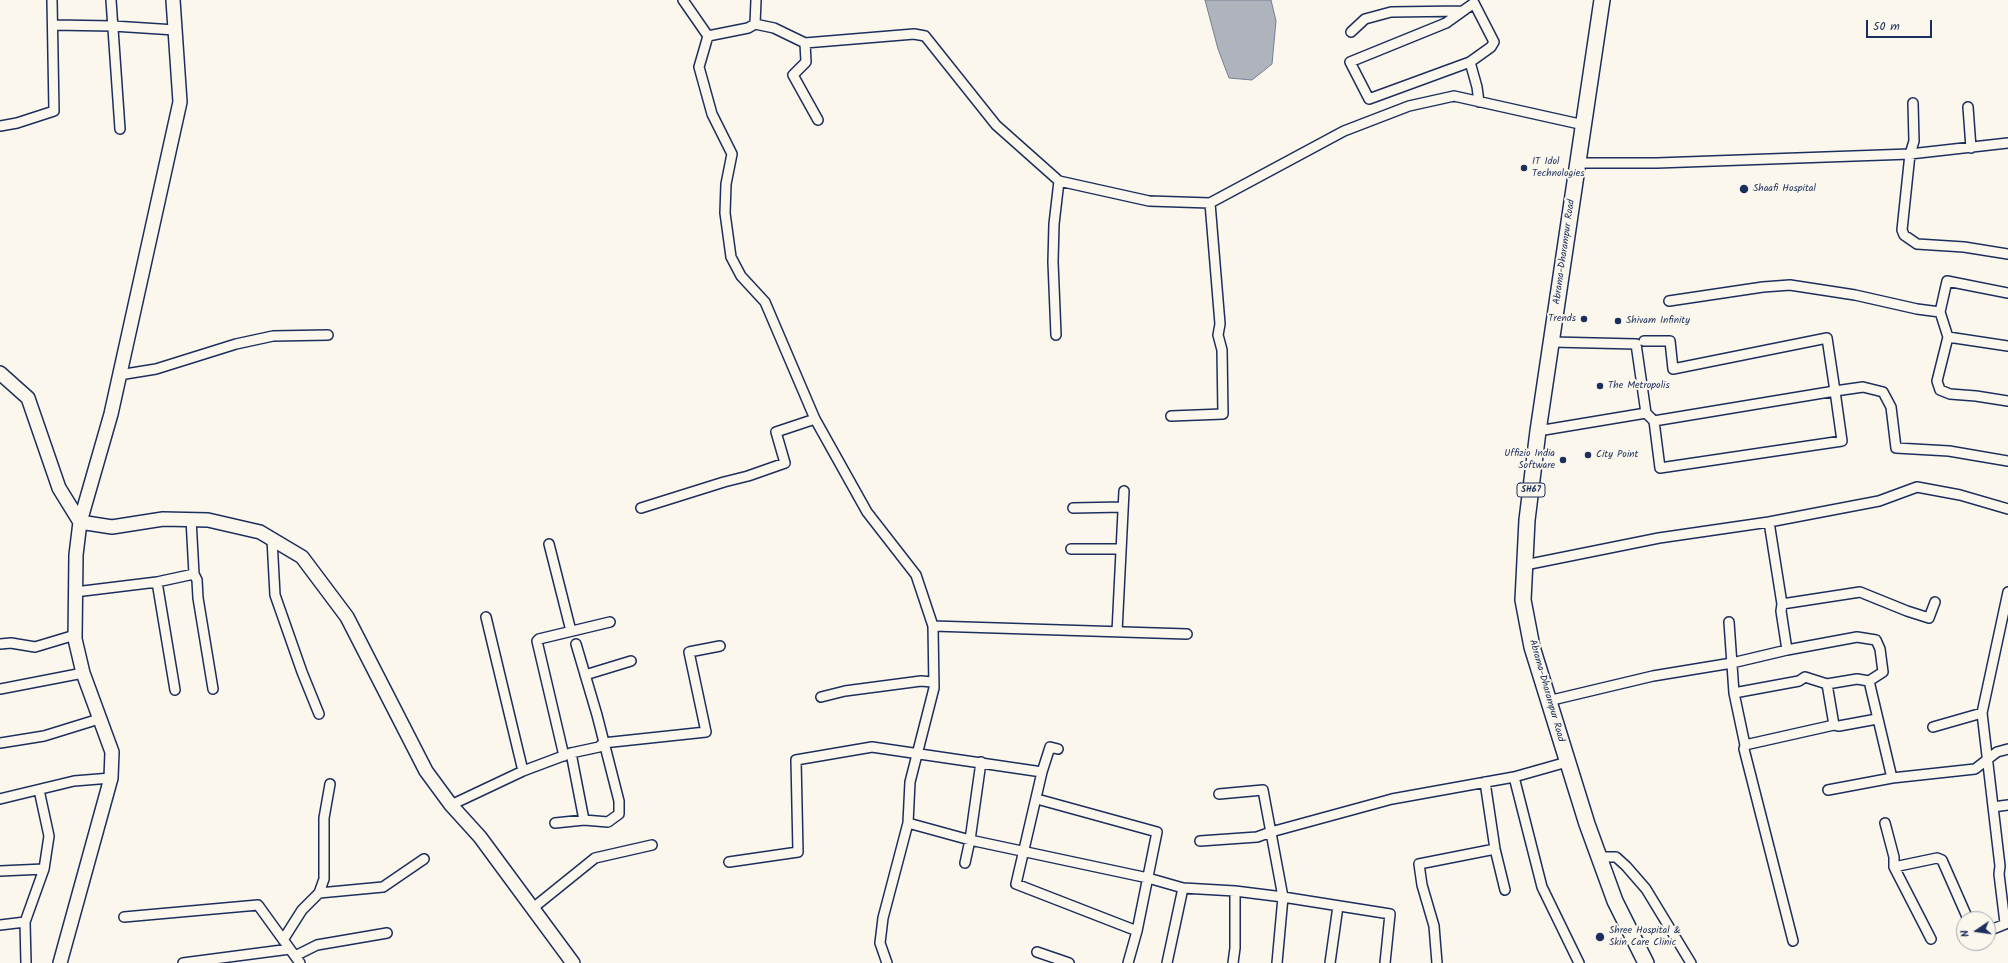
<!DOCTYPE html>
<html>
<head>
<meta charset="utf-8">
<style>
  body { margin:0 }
  #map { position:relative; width:2008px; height:963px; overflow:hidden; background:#fbf7ec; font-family:Kalam,sans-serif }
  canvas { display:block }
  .north { position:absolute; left:1956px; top:911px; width:40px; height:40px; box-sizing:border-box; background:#fbf7ec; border:1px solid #a1a7b3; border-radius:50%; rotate:257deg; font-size:11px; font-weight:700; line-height:16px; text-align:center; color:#1b2f5e }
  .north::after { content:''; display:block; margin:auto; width:14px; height:18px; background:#1b2f5e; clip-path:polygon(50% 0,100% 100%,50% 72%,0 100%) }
  .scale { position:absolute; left:1866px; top:20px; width:66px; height:18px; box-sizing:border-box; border:2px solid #1b2f5e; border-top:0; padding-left:5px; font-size:12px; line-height:14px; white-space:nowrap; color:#1b2f5e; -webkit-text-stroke:3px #fbf7ec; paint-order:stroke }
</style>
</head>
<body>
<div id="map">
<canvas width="2008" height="963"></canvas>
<div class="north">N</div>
<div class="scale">50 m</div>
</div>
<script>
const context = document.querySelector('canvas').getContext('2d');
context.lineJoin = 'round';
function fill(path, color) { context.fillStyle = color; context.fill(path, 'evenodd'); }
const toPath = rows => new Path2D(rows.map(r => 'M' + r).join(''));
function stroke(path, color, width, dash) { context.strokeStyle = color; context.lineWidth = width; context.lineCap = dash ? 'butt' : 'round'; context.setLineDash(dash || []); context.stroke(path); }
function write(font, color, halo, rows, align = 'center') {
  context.font = font + ' Kalam,sans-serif'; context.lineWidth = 4; context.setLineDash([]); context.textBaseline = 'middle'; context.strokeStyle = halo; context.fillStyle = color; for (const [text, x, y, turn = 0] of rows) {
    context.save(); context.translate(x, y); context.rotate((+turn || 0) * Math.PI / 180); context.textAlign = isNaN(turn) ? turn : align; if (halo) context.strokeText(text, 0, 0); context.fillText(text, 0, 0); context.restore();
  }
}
const water = toPath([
  [1205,0,1271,0,1276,21,1272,64,1252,80,1229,78,1218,49,1205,0]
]);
fill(water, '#afb3bb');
stroke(water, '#747e96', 1);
const street = toPath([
  [111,0,120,129],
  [683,0,708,36,699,67,712,114,732,154,726,184,725,213,731,257,741,276,765,302,815,419,867,512,916,575,933,626,934,688,910,782,908,823,883,918,880,943,887,963],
  [755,24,756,0],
  [53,25,113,26,175,30],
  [1351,32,1365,19,1391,12,1463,11],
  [708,36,748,28,755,24,774,28,805,43,914,34,925,36,996,125,1059,181,1149,201,1210,203,1344,131,1409,106,1454,96,1584,125],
  [805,43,806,62,793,75,818,120],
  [1470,62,1369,99,1350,62,1446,23,1474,3,1494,42,1491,47,1470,62,1477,87,1479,102],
  [1913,103,1914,141,1910,154,1902,230,1904,235,1917,244,1964,247,2008,254],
  [1968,107,1971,148],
  [0,126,17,123,54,111,52,0],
  [1578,163,1657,163,1910,154,2008,143],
  [1669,301,1763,287,1790,285,1855,295,1917,309,1940,312,1948,337,1937,381,1940,390,1950,394,1976,396,2008,401],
  [1940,312,1947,281,2008,293],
  [1056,335,1053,262,1054,224,1059,181],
  [1948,337,2008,346],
  [1644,341,1670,341,1673,369,1827,338,1835,391,1863,387,1883,392,1891,407,1896,448,1949,451,2008,461],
  [1552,342,1636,344,1646,413,1654,421,1835,391,1842,441,1660,468,1654,421],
  [119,375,156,369,236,344,273,336,328,335],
  [1171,416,1223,414,1222,350,1218,335,1220,324,1210,203],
  [1538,431,1646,413],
  [641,508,724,482,748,476,785,463,776,432,815,419],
  [1073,508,1123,507],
  [191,519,194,574,197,580,198,598,213,689],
  [1769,522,1782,604,1781,611,1787,650],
  [272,539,275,595,302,672,319,714],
  [549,544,571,631],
  [1071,549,1121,549],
  [1525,565,1659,538,1769,522,1879,501,1917,487,1960,495,2008,509],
  [157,582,175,690],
  [75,592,157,582,194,574],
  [1782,604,1860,592,1907,611,1929,618,1935,602],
  [486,617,523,771],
  [1729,622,1734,693,1745,745,1744,749,1793,941],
  [933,626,1187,634],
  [1117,632,1124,491],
  [0,644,11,643,35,647,75,635],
  [585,675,631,661],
  [1869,681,1892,778],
  [1827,684,1834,725],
  [0,689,83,673],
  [821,697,845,691,921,681,932,682],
  [1548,701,1653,676,1732,663,1787,650,1857,637,1876,640,1880,649,1883,672,1869,681,1857,679,1827,684,1805,677,1799,681,1734,693],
  [1933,727,1982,713],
  [0,743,44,736,99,719],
  [1745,745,1834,725,1839,726,1877,719],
  [1058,749,1050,747,1042,772,1016,884,1137,931],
  [571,753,584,820],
  [564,756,537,641,539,639,610,622],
  [1514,777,1542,887,1579,963],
  [1485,782,1495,849,1505,890],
  [1828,790,1892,778,1975,769,1997,752,2008,749],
  [1219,794,1263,790,1283,897,1277,963],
  [0,799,74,781,111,778],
  [1037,799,1157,832,1137,931,1128,963],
  [451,805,523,771,571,753,599,747,603,743,706,732,689,652,720,646],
  [1993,807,2008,805],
  [555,823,584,820,608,822,619,814,619,801,597,715,576,644],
  [908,823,970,840,1148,878,1183,888,1235,891,1283,897,1390,914,1385,963],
  [1885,823,1894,857,1894,867,1931,939],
  [1200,841,1257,837,1271,832,1392,799,1514,777,1567,762],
  [1599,857,1616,857,1626,866,1646,889,1691,963],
  [729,862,798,852,796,760,872,747,1042,772],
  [965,863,970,840,981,762],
  [1894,867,1937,858,1942,860,1968,919],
  [0,871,44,869],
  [319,893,324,879,324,818,330,784],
  [533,908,595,858,652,845],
  [124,917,258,905,300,963],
  [2005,923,1999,874,2000,866,1982,713,2008,592],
  [0,925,25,922],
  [1988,931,2008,923],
  [283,940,302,910,319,893,383,887,424,859],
  [1037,952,1069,963],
  [295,956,317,945,387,933],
  [26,963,25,922,44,869,49,836,39,790],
  [183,963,290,949],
  [1167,963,1183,888],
  [1233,963,1235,948,1235,891],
  [1330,963,1338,906],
  [1437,963,1434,926,1422,885,1419,864,1495,849]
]);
const secondary = toPath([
  [0,373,28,398,59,488,80,522,112,527,163,519,208,520,260,532,302,557,347,617,426,771,451,805,480,837,573,963],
  [60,963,111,778,112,752,83,673,75,639,76,555,80,522,111,414,180,102,173,0]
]);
const primary = toPath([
  [1602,0,1538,431,1527,520,1523,600,1532,647,1587,824,1615,901,1646,963]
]);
stroke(street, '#1b2f5e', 12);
stroke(secondary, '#1b2f5e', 16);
stroke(primary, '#1b2f5e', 18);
stroke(street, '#fbf7ec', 9);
stroke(secondary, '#fbf7ec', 13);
stroke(primary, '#fbf7ec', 15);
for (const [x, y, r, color] of [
  [1524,168,4,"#1b2f5e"],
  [1744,189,5,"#1b2f5e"],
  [1584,319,4,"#1b2f5e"],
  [1618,321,4,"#1b2f5e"],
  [1600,386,4,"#1b2f5e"],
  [1588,455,4,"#1b2f5e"],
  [1563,460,4,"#1b2f5e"],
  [1600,937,5,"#1b2f5e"]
]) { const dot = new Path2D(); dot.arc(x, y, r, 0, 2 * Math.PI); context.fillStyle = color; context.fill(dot); stroke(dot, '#fbf7ec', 1.5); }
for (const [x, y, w] of [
  [1531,490,28]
]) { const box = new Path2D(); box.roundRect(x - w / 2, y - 7, w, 14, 3); context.fillStyle = '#fbf7ec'; context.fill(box); stroke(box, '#1b2f5e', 1); }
write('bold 9px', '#1b2f5e', null, [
  ["SH67",1531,490]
]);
write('10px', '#1b2f5e', '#fbf7ec', [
  ["IT Idol",1532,162],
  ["Technologies",1532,174],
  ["Shaafi Hospital",1753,189],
  ["Trends",1576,319,"right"],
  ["Shivam Infinity",1626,321],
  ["The Metropolis",1608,386],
  ["Uffizio India",1555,454,"right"],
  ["Software",1555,466,"right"],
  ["City Point",1596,455],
  ["Shree Hospital &",1609,931],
  ["Skin Care Clinic",1609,943]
], 'left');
write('10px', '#1b2f5e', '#fbf7ec', [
  ["Abrama-Dharampur Road",1565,252,-82],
  ["Abrama-Dharampur Road",1546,691,74]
]);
</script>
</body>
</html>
